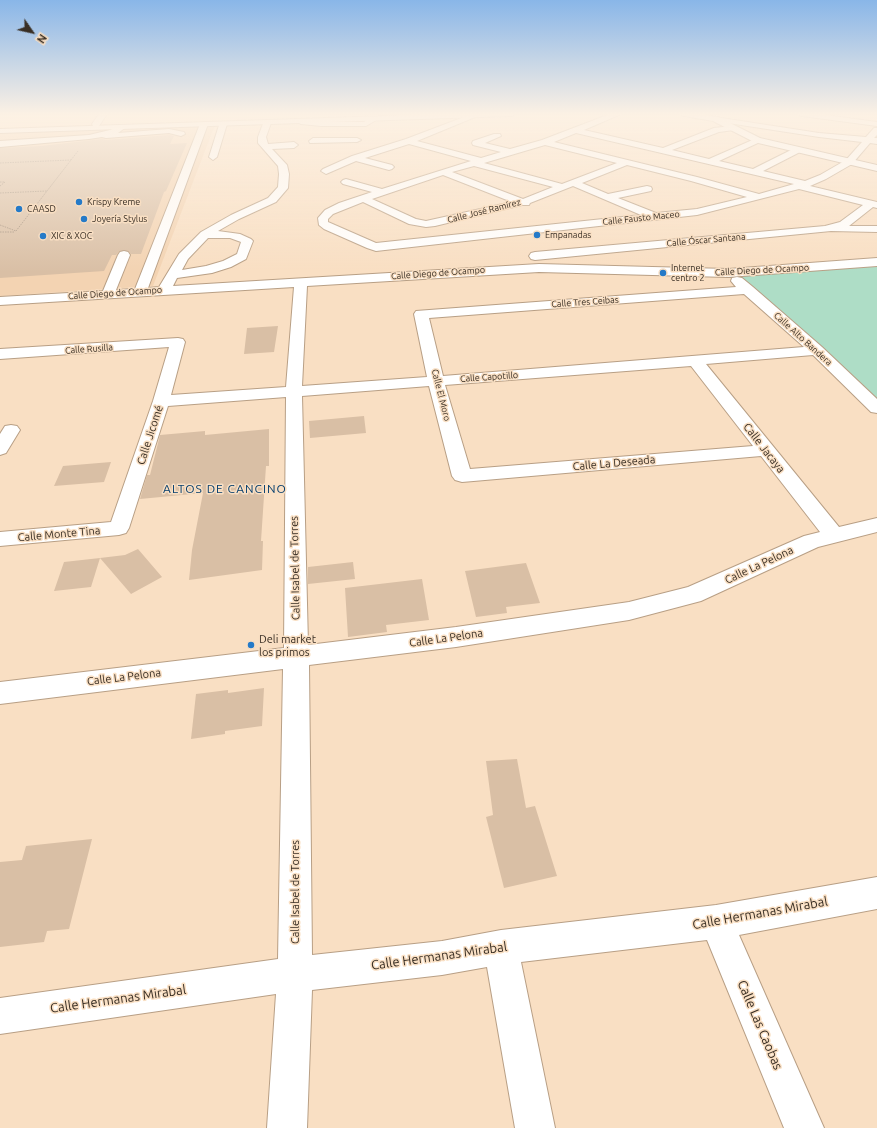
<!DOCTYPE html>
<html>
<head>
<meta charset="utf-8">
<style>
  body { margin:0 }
  #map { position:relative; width:877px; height:1128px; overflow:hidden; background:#f9dfc3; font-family:Ubuntu,sans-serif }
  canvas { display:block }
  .north { position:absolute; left:12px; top:12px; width:40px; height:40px; -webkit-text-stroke:3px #f9dfc3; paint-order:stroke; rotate:124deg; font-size:11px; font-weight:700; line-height:16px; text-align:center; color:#382e24 }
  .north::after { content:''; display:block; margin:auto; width:14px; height:18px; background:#382e24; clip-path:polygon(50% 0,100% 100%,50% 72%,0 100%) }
</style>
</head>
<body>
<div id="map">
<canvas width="877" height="1128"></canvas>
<div class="north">N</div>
</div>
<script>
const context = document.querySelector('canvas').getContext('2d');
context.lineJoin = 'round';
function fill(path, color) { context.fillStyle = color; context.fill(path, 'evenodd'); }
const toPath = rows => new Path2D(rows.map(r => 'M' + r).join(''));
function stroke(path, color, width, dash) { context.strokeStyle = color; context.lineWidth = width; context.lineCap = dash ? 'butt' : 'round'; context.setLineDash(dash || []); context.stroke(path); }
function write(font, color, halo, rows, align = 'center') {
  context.font = font + ' Ubuntu,sans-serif'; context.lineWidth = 3; context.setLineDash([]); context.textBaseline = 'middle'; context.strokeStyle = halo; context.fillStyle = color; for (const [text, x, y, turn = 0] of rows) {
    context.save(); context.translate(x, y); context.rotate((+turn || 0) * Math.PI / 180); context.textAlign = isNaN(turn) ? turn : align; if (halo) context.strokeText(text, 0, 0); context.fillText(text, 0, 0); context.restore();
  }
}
fill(toPath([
  [215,125,153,286,0,296,0,132]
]), '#f3d3b2');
fill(toPath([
  [877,265,877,399,734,275]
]), '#aeddc6');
fill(toPath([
  [169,135,174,136,170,144,187,143,166,191,164,192,141,254,131,254,128,251,120,251,116,255,112,255,104,271,0,278,0,148,41,146,102,139,106,140],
  [278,326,274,352,244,354,247,328],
  [364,416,366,433,310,438,309,421],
  [269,429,269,466,266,466,261,541,263,541,262,570,189,580,192,550,203,493,140,499,147,475,150,475,160,435,205,431,205,435],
  [111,462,104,482,54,486,63,466],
  [138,549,162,577,131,594,100,558,125,555],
  [100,558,91,587,54,591,64,562],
  [353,562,355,579,308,584,308,567],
  [526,563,540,603,506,607,507,613,476,617,465,571],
  [422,579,429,620,386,625,387,632,348,637,345,588],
  [264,688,262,726,225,731,225,734,191,739,196,694,228,690,228,693],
  [517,759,526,808,535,806,557,876,504,888,486,817,493,815,486,761],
  [92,839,69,929,47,931,44,942,0,947,0,862,22,860,26,846]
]), '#d9bfa5');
const minor = toPath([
  [99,114,107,114,99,126,93,126,92,124,99,114],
  [472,114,480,115,417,141,481,158,501,152,473,145,472,143,473,141,494,134,500,134,501,136,485,143,510,149,542,140,610,114,621,114,584,130,663,148,714,128,731,126,734,126,734,130,719,132,672,150,709,159,757,138,760,138,761,140,760,142,719,161,753,169,797,147,801,150,800,152,763,171,805,181,820,175,846,160,862,142,819,137,715,121,711,119,715,117,819,133,866,137,874,128,877,128,877,135,874,138,877,138,877,144,870,143,852,164,826,179,810,186,877,202,877,208,873,207,849,226,877,226,877,232,831,231,535,260,531,259,529,256,531,253,535,252,825,226,840,222,863,205,799,189,697,215,376,251,367,248,324,229,319,225,318,218,325,210,339,203,372,192,343,184,341,182,343,180,346,179,382,189,471,161,409,144,365,158,392,165,394,167,392,169,389,170,356,161,326,174,321,171,323,169,352,156,406,139,472,114],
  [576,133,794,184,759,194,697,177,554,142,576,133],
  [545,145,617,163,562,184,484,163,545,145],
  [627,165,691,181,747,197,697,209,656,213,618,198,651,191,652,189,651,187,647,186,608,194,582,183,627,165],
  [474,166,553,187,523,199,452,172,474,166],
  [443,175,512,202,426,221,416,219,372,199,443,175],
  [573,186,641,215,376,243,328,222,328,219,333,214,363,202,409,224,426,227,435,226,522,205,529,205,530,203,573,186],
  [798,114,818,114,877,122,877,126,802,116,798,114],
  [371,117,377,117,378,119,366,126,321,126,301,124,297,122,301,120,321,122,364,122,371,117],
  [264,121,267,121,271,123,266,137,268,144,294,142,298,145,294,148,272,149,287,165,289,174,288,188,276,202,239,219,218,231,240,234,251,239,253,241,246,259,231,267,212,273,177,278,173,286,539,264,728,269,877,258,877,266,728,277,539,272,307,286,302,386,427,377,414,314,416,311,736,287,731,281,732,278,737,277,742,278,753,287,822,347,877,399,877,413,871,412,813,355,706,364,839,527,877,518,877,532,818,547,701,601,629,620,456,647,309,665,312,955,442,941,501,930,716,905,877,877,877,909,739,935,824,1128,784,1128,707,940,521,962,555,1128,515,1128,487,967,442,975,312,990,307,1128,267,1128,276,994,0,1034,0,998,278,959,283,669,0,704,0,682,284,648,286,397,168,406,129,528,126,533,119,535,0,546,0,532,111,522,153,401,169,347,0,359,0,349,178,338,183,339,185,342,171,395,286,387,294,287,0,305,0,297,103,291,118,255,120,252,124,251,128,252,130,255,116,290,135,289,200,124,204,122,207,122,208,124,148,288,159,287,179,254,201,232,231,215,268,198,278,187,279,174,278,166,258,143,258,137,264,121],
  [208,238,230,238,241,242,237,254,223,261,206,266,182,270,188,259,208,238],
  [744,294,804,347,443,376,429,318,744,294],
  [691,366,753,446,470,469,445,385,691,366],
  [429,386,452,476,455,480,462,482,761,456,820,532,804,536,688,587,629,602,456,627,308,645,302,396,429,386],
  [220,122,223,122,227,124,217,157,213,160,209,157,220,122],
  [122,125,126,127,118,133,169,129,184,132,185,134,181,136,169,133,106,138,102,137,89,139,0,147,0,141,89,135,110,130,122,125],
  [313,138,357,138,361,140,357,142,310,143,309,141,313,138],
  [11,425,17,426,20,430,6,453,0,455,0,434,5,426,11,425]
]);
const major = toPath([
  [445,114,515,114,511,116,0,133,0,129,445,114],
  [680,114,698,114,718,117,760,138,877,165,877,171,754,142,713,121,684,116,680,114]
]);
stroke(minor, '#b89f85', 2);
stroke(major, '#b89f85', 2);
stroke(toPath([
  [0,163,71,160],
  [0,182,5,182,0,186],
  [0,193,47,191],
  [0,225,16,231],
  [16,231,78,151],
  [0,232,14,232]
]), '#a99581', 1, [1.5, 1]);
fill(minor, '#fff');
fill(major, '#fff');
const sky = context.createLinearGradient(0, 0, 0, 272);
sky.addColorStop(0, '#89b6e8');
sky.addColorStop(0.42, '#fcf1e4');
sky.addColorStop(1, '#fcf1e400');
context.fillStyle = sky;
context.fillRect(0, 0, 877, 272);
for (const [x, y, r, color] of [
  [79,202,4,"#257ac8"],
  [19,209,4,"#257ac8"],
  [84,219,4,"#257ac8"],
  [537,235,4,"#257ac8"],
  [43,236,4,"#257ac8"],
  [663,273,4,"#257ac8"],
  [251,645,4,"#257ac8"]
]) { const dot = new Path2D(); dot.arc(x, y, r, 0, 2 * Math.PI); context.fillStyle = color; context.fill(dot); stroke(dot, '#f9dfc3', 1.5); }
write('9px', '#382e24', '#f9dfc3', [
  ["Krispy Kreme",87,202],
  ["CAASD",27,209],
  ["Joyería Stylus",92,219],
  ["Empanadas",545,235],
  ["XIC & XOC",51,236],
  ["Internet",671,268],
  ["centro 2",671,278]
], 'left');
write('9px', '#382e24', '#f9dfc3', [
  ["Calle José Ramírez",484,211,-14],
  ["Calle Fausto Maceo",641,218,-6],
  ["Calle Óscar Santana",706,240,-5],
  ["Calle Diego de Ocampo",762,270,-3],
  ["Calle Diego de Ocampo",438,273,-4],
  ["Calle Diego de Ocampo",115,293,-4],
  ["Calle Tres Ceibas",585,302,-4],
  ["Calle Alto Bandera",803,339,42],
  ["Calle Rusilla",89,349,-4],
  ["Calle Capotillo",489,377,-4],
  ["Calle El Moro",441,395,76]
]);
write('11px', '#382e24', '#f9dfc3', [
  ["Calle Jicomé",150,435,-72],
  ["Calle Jacaya",764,448,52],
  ["Calle La Deseada",614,463,-5],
  ["Calle Monte Tina",59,534,-5],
  ["Calle La Pelona",759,565,-25],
  ["Calle Isabel de Torres",295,568,-91],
  ["Calle La Pelona",446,638,-8],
  ["Calle La Pelona",124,677,-7],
  ["Calle Isabel de Torres",295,892,-90]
]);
write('11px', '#382e24', '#f9dfc3', [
  ["Deli market",259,639],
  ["los primos",259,652]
], 'left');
context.letterSpacing = '1px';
write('12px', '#013b6c', '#f9dfc3', [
  ["ALTOS DE CANCINO",225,489]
]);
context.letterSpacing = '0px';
write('13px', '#382e24', '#f9dfc3', [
  ["Calle Hermanas Mirabal",760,913,-10],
  ["Calle Hermanas Mirabal",439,956,-8],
  ["Calle Hermanas Mirabal",118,999,-8],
  ["Calle Las Caobas",760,1025,67]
]);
</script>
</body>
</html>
